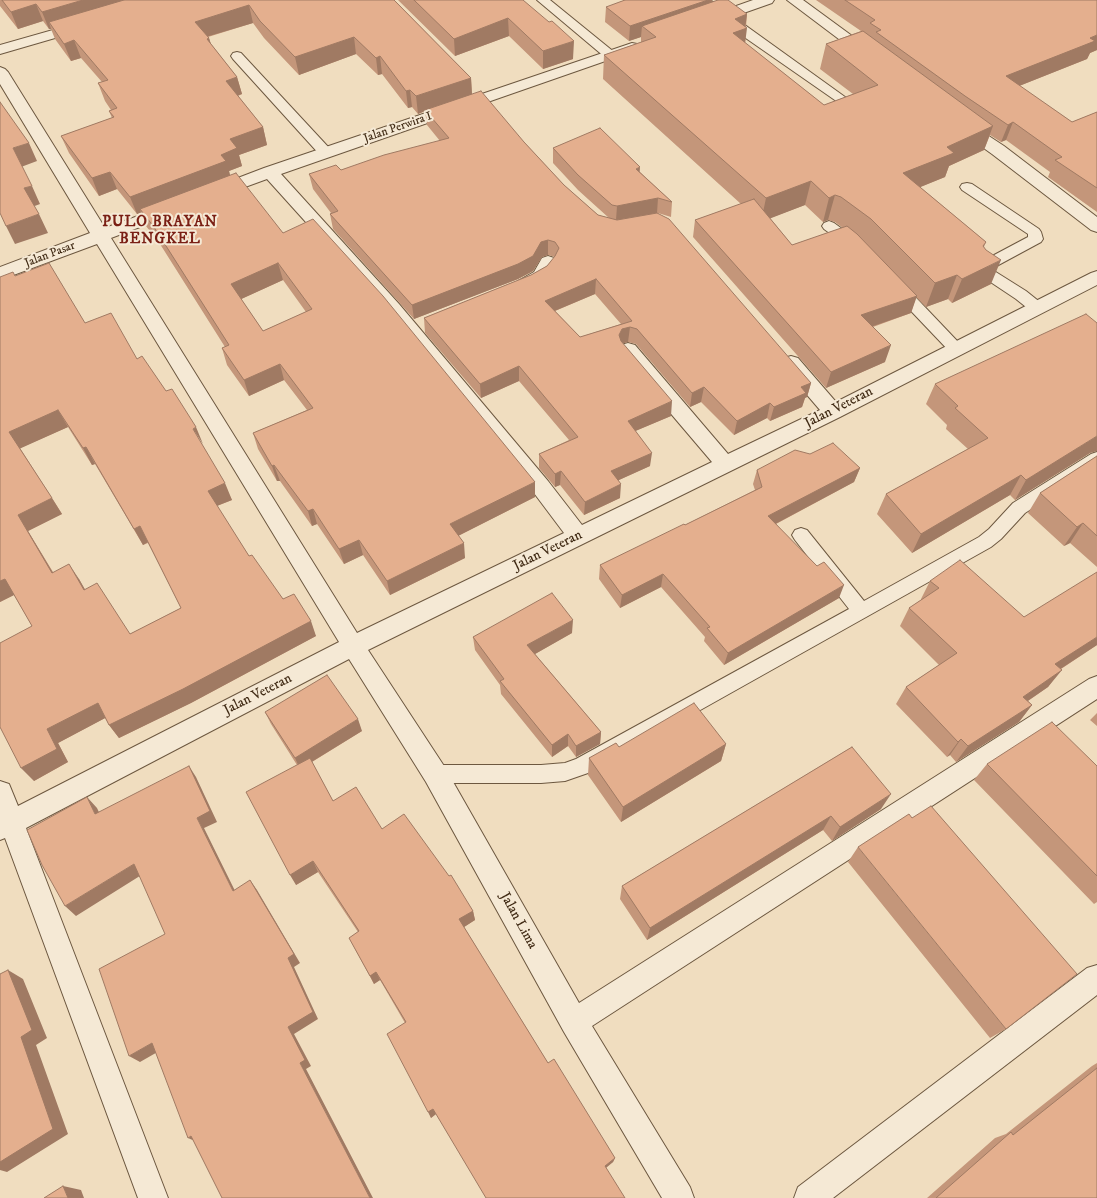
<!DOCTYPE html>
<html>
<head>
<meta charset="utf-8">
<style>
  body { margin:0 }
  canvas { display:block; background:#f0ddbf }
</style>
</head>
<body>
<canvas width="1097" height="1198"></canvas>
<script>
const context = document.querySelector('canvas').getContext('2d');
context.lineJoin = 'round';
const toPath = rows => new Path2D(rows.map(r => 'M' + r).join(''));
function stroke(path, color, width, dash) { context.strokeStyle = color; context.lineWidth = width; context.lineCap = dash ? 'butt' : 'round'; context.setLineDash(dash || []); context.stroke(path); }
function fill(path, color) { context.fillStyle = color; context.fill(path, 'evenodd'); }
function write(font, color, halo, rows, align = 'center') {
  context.font = font + ' "IM FELL DW Pica",serif'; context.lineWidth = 4; context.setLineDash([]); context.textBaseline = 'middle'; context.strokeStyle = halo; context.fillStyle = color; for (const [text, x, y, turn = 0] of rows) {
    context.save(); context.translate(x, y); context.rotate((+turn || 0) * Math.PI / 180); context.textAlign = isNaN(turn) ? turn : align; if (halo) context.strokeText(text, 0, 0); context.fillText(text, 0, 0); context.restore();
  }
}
const lane = toPath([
  [537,0,550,0,614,52,616,55,614,58,606,58,537,0],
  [697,0,710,0,852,102,850,105,846,106,842,105,737,32,697,0],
  [237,52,241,53,331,150,333,153,331,156,321,156,233,59,231,56,233,53,237,52],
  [967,183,972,184,1039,229,1041,232,1043,239,1041,242,991,269,1026,291,1041,303,1043,307,1041,311,1036,312,1031,311,1016,299,977,273,975,270,981,262,1028,237,1028,234,962,190,960,187,962,184,967,183],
  [829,221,834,223,860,242,862,245,860,248,855,250,850,248,824,229,822,226,824,223,829,221],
  [897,282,902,283,961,345,964,349,961,353,956,354,951,353,892,291,890,287,892,283,897,282],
  [1097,452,1097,466,1025,513,1001,539,991,547,588,773,565,781,541,783,435,783,428,781,425,774,428,767,435,765,541,765,565,763,576,759,849,609,795,540,792,535,795,530,801,528,807,530,864,601,979,537,989,529,1013,503,1091,454,1097,452]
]);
const street = toPath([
  [753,0,774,0,772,3,718,22,713,23,708,22,706,19,708,16,753,0],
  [787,0,803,0,874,52,876,55,874,58,869,59,864,58,787,0],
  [81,22,86,23,88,26,86,29,0,54,0,45,81,22],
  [632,43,637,44,639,47,637,50,281,174,399,304,548,481,582,525,712,462,621,355,619,350,621,345,628,343,635,345,728,454,820,410,784,368,782,363,784,358,791,356,798,358,836,402,1091,273,1097,271,1097,285,840,417,368,650,444,766,579,1003,1089,679,1097,676,1097,699,592,1026,690,1187,694,1198,662,1198,564,1032,426,782,349,659,26,828,168,1198,138,1198,5,838,0,840,0,781,9,784,18,806,339,642,97,244,0,280,0,267,90,233,0,84,0,67,5,69,8,72,105,228,171,204,177,205,179,209,177,213,111,238,357,633,564,533,534,493,387,312,267,179,215,198,209,197,207,193,209,189,264,168,632,43],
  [963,121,969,123,1004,146,1097,217,1097,232,1091,230,992,154,957,129,955,126,957,123,963,121],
  [548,256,554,258,557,262,554,270,546,280,530,289,524,291,518,289,515,285,518,281,534,272,542,258,548,256],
  [1097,965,1097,995,833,1198,794,1198,798,1187,1087,968,1097,965]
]);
stroke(lane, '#6d5840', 2);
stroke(street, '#6d5840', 2);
fill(lane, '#f5e9d5');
fill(street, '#f5e9d5');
fill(toPath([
  [0,0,394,0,471,78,472,94,524,142,564,185,598,215,609,218,578,190,553,163,553,148,640,172,672,202,671,217,658,213,811,383,807,397,805,398,802,407,770,421,767,418,734,435,701,402,690,407,636,344,628,342,622,343,671,416,635,431,650,466,619,480,620,498,584,515,560,485,555,487,539,468,539,454,569,440,519,381,481,398,425,333,424,318,531,275,547,266,555,257,548,255,542,257,533,271,518,279,414,319,333,229,330,214,331,213,313,189,309,174,341,170,440,141,427,125,425,111,418,114,412,107,408,108,382,74,378,75,356,54,299,75,264,38,253,23,208,37,209,38,211,44,237,77,242,94,238,96,263,127,267,145,239,155,242,166,229,171,230,176,283,233,535,482,535,497,458,536,465,558,390,595,363,555,344,564,317,524,312,526,280,481,277,481,258,449,253,433,307,410,284,380,249,396,227,365,222,348,225,347,160,244,146,226,141,213,137,214,117,189,99,196,69,153,61,136,112,118,109,111,111,110,105,101,98,83,102,82,81,58,71,61,55,39,51,29,49,29,43,21,18,29,0,6],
  [283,280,306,312,263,331,241,299],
  [595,294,621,324,580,337,555,311],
  [398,0,523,0,573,59,543,69,509,36,455,56],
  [712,0,712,2,747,14,746,27,745,43,824,105,853,94,820,69,826,44,861,31,816,0,1097,0,1097,50,1090,53,1087,59,1019,86,1072,122,1097,112,1097,212,1048,177,1050,172,1006,140,1001,142,990,135,984,150,949,166,945,177,920,187,986,242,984,247,991,284,952,303,948,299,926,307,916,297,911,313,873,327,885,362,826,388,693,237,695,220,741,204,603,79,604,55,641,42,641,37,629,41,605,22,606,7],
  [805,205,823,222,828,220,835,222,843,228,792,245,770,218],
  [15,276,137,359,202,445,232,500,217,506,249,556,283,599,316,636,191,703,119,738,109,725,105,718,58,743,68,762,34,781,32,626,14,595,0,602],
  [68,427,92,465,95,464,143,545,148,543,181,608,130,634,85,590,79,579,53,572,28,531,62,514,20,448],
  [935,384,1090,453,1015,500,1010,495,912,553,877,514,886,494,968,449,946,429,947,425,926,404],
  [1097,456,1097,567,1070,543,1064,546,1028,513,1040,493],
  [860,468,854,482,776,524,839,598,724,665,704,641,705,637,661,587,620,608,599,579,600,565,685,525,755,490,753,484,757,470],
  [930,581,1097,645,1061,669,1048,687,1028,701,1032,705,1019,722,956,762,950,755,947,757,896,704,906,687,939,665,900,626,909,608,921,600,921,599],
  [572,633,535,654,601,732,600,744,576,757,568,746,552,757,501,694,500,685,475,650,473,637],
  [265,712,362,731,312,762,333,801,382,829,473,911,475,920,464,927,548,1063,615,1158,613,1162,606,1168,436,1114,431,1118,405,1023,380,980,374,984,349,938,358,932,318,872,296,885,297,765,271,724],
  [1097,713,1097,726,1090,720],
  [726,744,721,761,621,822,588,775,589,758,619,747],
  [852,747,881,809,832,841,823,830,647,940,620,899,622,886],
  [987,764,1097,766,1097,902,1094,904,974,780],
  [858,847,1006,1029,990,1038,848,862],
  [1097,1063,1097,1198,927,1198,995,1138,1006,1134,1092,1066]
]), '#c4967a');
fill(toPath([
  [83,0,132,0,49,22,51,29,49,29,42,12],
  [708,0,712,0,711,13,642,26,641,37,629,41,630,26],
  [36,4,43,21,18,29,11,12],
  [249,5,253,23,199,39,195,22],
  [747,14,745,29,747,28,744,52,729,58,735,19],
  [508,18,509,36,455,56,454,39],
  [1097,35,1097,50,1090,53,1087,59,999,94,1006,76],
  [354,37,356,54,299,75,295,57],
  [209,38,214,55,207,39],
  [74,40,81,58,71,61,64,44],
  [574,41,573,59,543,69,543,51],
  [380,56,382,74,378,75,376,58],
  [237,77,242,94,230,98,226,81],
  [471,78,472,95,425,110,425,111,418,114,416,96],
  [410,90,412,107,408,108,406,91],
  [1013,122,1006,140,1001,142,1008,125],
  [993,126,984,150,949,166,945,177,896,197,903,173,947,147],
  [263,127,267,145,239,155,242,166,229,171,231,179,140,209,141,213,137,214,130,197,221,155,230,139],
  [29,143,37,161,21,167,13,148],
  [640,167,639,182,636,169],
  [110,172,117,189,99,196,92,178],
  [811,181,805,205,761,222,766,198],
  [32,186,40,204,32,207,24,188],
  [835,195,828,220,823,222,829,198],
  [658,198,657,213,616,220,617,206],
  [39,214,48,233,15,244,6,226],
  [548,240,548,255,542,257,533,271,518,279,414,319,412,305,541,242],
  [1001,260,991,284,952,303,962,279],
  [278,263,283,280,237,301,231,284],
  [957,275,948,299,926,307,935,283],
  [596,279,595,294,545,315,545,301],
  [917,296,911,313,856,332,861,315],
  [630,327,628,342,621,344,619,335,622,329],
  [891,345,885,362,826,388,831,372],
  [280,364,284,380,249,396,244,380],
  [519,366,519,381,481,398,480,384],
  [811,383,807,397,805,398,802,407,770,421,774,407,801,387],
  [704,387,701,402,690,407,692,393],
  [672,401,671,416,626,435,628,421],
  [770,403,767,418,734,435,737,421],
  [58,410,68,427,19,449,9,432],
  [196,427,203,444,193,429],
  [1097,436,1097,451,1090,453,1015,500,1026,480],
  [86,447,95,464,92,465,83,448],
  [652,453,650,466,610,484,611,471],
  [274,465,280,481,277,481,272,466],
  [860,468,854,482,764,530,768,516],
  [561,471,560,485,555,487,555,474],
  [1021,475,1010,495,912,553,921,534],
  [535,482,535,497,452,539,450,524],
  [225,483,232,500,214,507,208,491],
  [621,484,620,498,584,515,585,502],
  [52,498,62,514,28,531,62,588,52,573,18,515],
  [313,509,317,524,312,526,308,511],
  [1083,523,1070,543,1064,546,1077,527],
  [140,526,148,542,143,545,134,529],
  [359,540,363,555,344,564,339,549],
  [464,543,465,558,390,595,387,581],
  [69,564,79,579,94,605,84,590],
  [663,574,661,587,620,608,622,595],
  [5,579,16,594,0,602,0,581],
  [844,585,839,598,724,665,728,653],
  [573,620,572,633,528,658,527,645],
  [311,621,316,636,191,703,119,738,109,725],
  [1097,637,1097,645,1042,681,1055,664],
  [1062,670,1048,687,1010,713,1023,697],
  [98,703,109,716,58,743,68,762,34,781,21,768,47,729],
  [1032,705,1019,722,956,762,968,746],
  [358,719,362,731,300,769,295,758],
  [601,732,600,744,576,757,576,746],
  [568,734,568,746,552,757,552,745],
  [961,739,950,755,947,757,958,742],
  [726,744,721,761,621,822,623,807],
  [189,766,196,777,217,822,204,828,240,901,233,891,197,818],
  [891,794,881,809,832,841,840,827],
  [87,797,97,808,105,825,95,814],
  [831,816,823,830,647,940,650,928],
  [313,861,318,872,296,885,290,875],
  [134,864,143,874,76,916,65,906],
  [250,880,257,890,300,963,294,967,318,1019,294,1034,311,1066,306,1069,373,1198,370,1198,300,1063,288,1027],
  [473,911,475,920,461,929,459,919],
  [8,970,23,979,47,1038,36,1045,68,1134,7,1172,0,1170,0,1162,21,1037],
  [376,972,380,980,374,984,370,976],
  [152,1043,161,1050,140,1062,129,1056],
  [433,1109,436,1114,431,1118,428,1112],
  [191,1136,197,1142,188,1138],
  [615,1158,613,1162,603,1170,605,1166],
  [63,1186,81,1190,84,1198,68,1198]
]), '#a07a63');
const building = toPath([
  [2,0,83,0,42,12,36,4,11,12,2,0],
  [124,0,394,0,471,78,416,96,410,90,406,91,380,56,376,58,354,37,295,57,260,21,249,5,195,22,209,38,207,39,237,77,226,81,263,127,230,139,237,148,221,155,226,161,130,197,110,172,92,178,61,136,114,117,109,111,117,108,98,83,108,80,74,40,64,44,49,22,124,0],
  [414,0,523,0,549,22,552,21,574,41,543,51,508,18,454,39,414,0],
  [625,0,708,0,630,26,606,7,625,0],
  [718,0,728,0,747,14,735,19,747,28,733,33,824,105,878,85,826,44,863,31,993,126,947,147,954,153,903,173,986,242,983,246,986,250,1001,260,962,279,957,275,935,283,871,219,841,197,835,195,829,198,811,181,766,198,604,55,656,37,642,26,718,0],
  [845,0,1097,0,1097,35,1090,38,1095,41,1006,76,1072,122,1097,112,1097,188,1055,160,1062,157,1013,122,1008,125,965,96,876,32,881,30,870,23,875,20,845,0],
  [481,91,524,142,564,185,598,215,617,220,657,213,669,219,811,383,801,387,806,393,774,407,770,403,737,421,704,387,692,393,637,329,630,327,622,329,619,335,621,341,672,401,628,421,652,453,611,471,621,484,585,502,561,471,555,474,539,454,578,437,519,366,480,384,424,318,531,275,547,266,555,256,559,248,555,242,548,240,541,242,533,256,518,264,412,305,330,214,338,211,309,174,336,165,341,170,384,155,449,138,425,110,481,91],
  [596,279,632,321,580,337,545,301,596,279],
  [0,102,29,143,13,148,32,186,24,188,39,214,6,226,0,213,0,102],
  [600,128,640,167,636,169,672,202,658,198,617,206,612,205,578,175,553,148,600,128],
  [236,173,283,233,313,219,383,296,535,482,450,524,464,543,387,581,359,540,339,549,313,509,308,511,274,465,272,466,253,433,313,408,280,364,244,380,222,348,229,345,154,227,140,209,236,173],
  [278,263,312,309,263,331,231,284,278,263],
  [754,199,792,245,847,226,857,234,917,296,861,315,891,345,831,372,695,220,754,199],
  [49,263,85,323,111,313,137,359,142,356,166,391,172,389,196,427,193,429,225,483,208,491,249,556,252,555,283,599,294,594,311,621,183,689,109,725,98,703,47,729,57,749,21,768,0,727,0,643,32,626,5,579,0,581,0,277,13,272,15,276,49,263],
  [58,410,83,448,86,447,134,529,140,526,181,608,130,634,97,583,84,590,69,564,52,573,18,515,52,498,9,432,58,410],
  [1086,314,1097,323,1097,436,1026,480,1021,475,921,534,886,494,988,438,955,408,958,406,935,384,1086,314],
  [833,443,860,468,768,516,817,566,824,562,844,585,728,653,707,628,710,627,663,574,622,595,600,565,684,524,685,525,762,487,757,470,795,450,810,454,833,443],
  [1097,456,1097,536,1083,523,1077,527,1040,493,1097,456],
  [960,560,1024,617,1097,572,1097,637,1055,664,1062,670,1023,697,1032,705,968,746,961,739,958,742,906,687,957,653,909,608,939,588,930,581,960,560],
  [552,593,573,620,527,645,601,732,576,746,568,734,552,745,500,681,504,679,473,637,552,593],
  [327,675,358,719,295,758,265,712,327,675],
  [694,703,726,744,623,807,589,758,616,743,619,747,694,703],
  [1052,722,1097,766,1097,876,987,764,1052,722],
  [852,747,891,794,840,827,831,816,650,928,622,886,852,747],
  [310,758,333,801,356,787,382,829,404,814,449,876,451,875,473,911,459,919,548,1063,554,1059,615,1158,605,1166,625,1198,486,1198,433,1109,428,1112,387,1034,406,1022,376,972,370,976,349,938,359,931,313,861,290,875,246,792,310,758],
  [189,766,210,811,197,818,233,891,250,880,294,954,288,958,313,1012,288,1027,305,1060,300,1063,370,1198,222,1198,191,1136,188,1138,152,1043,129,1056,99,969,165,934,134,864,65,906,42,865,27,830,87,797,95,814,189,766],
  [931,806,1077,974,1006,1029,858,847,909,814,912,818,931,806],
  [8,970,32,1030,21,1037,53,1129,0,1162,0,974,8,970],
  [1097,1068,1097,1198,936,1198,1011,1132,1013,1135,1097,1068],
  [63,1186,68,1198,44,1198,63,1186]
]);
fill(building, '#e4af8e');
stroke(building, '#a07a63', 1);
write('12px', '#412b15', '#f5e9d5', [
  ["Jalan Perwira I",398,128,-19],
  ["Jalan Pasar",50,255,-21]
]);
write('14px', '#412b15', '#f5e9d5', [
  ["Jalan Veteran",839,408,-27],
  ["Jalan Veteran",548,551,-26],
  ["Jalan Veteran",258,695,-27],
  ["Jalan Lima",518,921,61]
]);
context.letterSpacing = '1px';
write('bold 15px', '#7a1f14', '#f5e9d5', [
  ["PULO BRAYAN",160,223],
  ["BENGKEL",160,240]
]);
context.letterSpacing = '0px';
</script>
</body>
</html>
